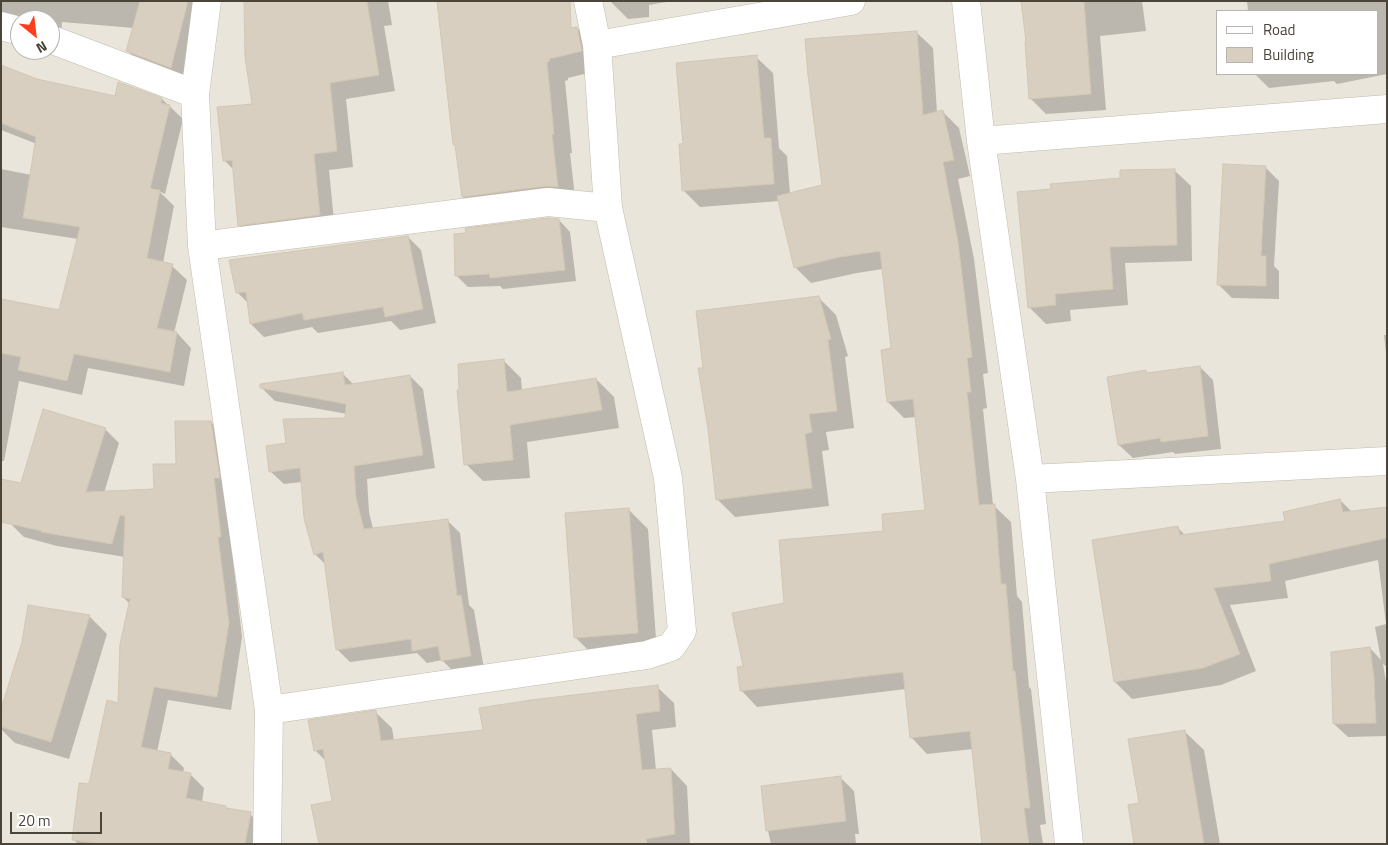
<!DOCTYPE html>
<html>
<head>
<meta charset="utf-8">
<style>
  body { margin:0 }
  #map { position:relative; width:1388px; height:845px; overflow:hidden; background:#f6f3ec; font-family:"Titillium Web",sans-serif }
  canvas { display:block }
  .frame { position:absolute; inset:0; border:2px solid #4b4439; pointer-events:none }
  .legend { position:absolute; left:1216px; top:10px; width:162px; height:65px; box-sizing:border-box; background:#fff; border:1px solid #b7b4b0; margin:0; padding:6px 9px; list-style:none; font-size:15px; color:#4b4439 }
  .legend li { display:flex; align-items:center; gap:10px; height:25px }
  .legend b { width:25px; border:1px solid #b7b4b0 }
  .north { position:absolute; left:10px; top:10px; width:50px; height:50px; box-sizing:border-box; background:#fff; border:1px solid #b7b4b0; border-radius:50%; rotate:151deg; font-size:14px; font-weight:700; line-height:20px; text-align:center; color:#4b4439 }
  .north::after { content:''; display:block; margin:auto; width:18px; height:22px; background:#fc3f1d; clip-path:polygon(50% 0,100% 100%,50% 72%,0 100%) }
  .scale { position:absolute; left:10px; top:812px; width:92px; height:22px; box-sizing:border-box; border:2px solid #4b4439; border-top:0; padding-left:6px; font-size:15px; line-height:18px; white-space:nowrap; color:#4b4439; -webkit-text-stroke:4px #fff; paint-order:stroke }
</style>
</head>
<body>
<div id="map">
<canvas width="1388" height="845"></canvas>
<div class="frame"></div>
<ul class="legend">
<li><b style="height:6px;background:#fff"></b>Road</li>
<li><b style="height:14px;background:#d8cfc1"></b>Building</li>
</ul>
<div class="north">N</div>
<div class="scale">20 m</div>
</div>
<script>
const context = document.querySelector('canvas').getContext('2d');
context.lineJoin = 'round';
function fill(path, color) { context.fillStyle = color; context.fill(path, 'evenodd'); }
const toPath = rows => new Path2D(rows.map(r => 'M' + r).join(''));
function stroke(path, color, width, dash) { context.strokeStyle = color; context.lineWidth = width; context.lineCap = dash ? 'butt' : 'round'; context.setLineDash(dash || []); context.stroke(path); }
fill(toPath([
  [1,1,1387,1,1387,844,1,844],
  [1217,11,1377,11,1377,74,1217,74],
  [20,20,50,20,50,50,20,50]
]), '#eae5da');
fill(toPath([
  [1,1,194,1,187,83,144,67,128,51,134,28,62,22,61,33,50,31,50,20,20,20,1,25],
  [245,1,388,1,392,25,384,26,395,91,346,99,353,167,329,170,335,231,255,241,239,225,234,170,224,160,254,105],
  [437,1,552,1,563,31,577,28,596,47,600,70,568,78,568,80,565,81,572,153,570,153,576,206,482,216,463,197],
  [610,1,672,1,649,5,649,17,628,19],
  [1022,1,1142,1,1146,31,1100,36,1106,110,1046,114,1030,98,1028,43],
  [1247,1,1387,1,1387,74,1337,84,1334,81,1269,88,1255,74,1377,74,1377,11,1248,11],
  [916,32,933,48,937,113,942,111,959,128,970,176,958,179,974,259,988,373,983,374,987,408,983,409,993,505,1011,522,1017,596,1022,602,1029,687,1031,689,1046,824,1040,825,1043,844,984,844,973,749,927,754,911,737,906,689,757,707,741,690,745,668,785,604,885,532,926,511,916,417,904,418,888,402,893,349,883,269,857,273,811,283,795,267,780,201,700,207,683,190,685,145,756,57,773,73,779,148,787,156,790,194,823,186],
  [1,66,37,80,115,97,119,83,162,99,183,119,165,194,159,191,174,206,163,263,172,266,187,280,174,333,177,333,191,348,184,386,88,368,82,395,19,381,4,461,1,461,1,299,60,312,78,239,1,227,1,169,133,195,153,189,1,130],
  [1266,168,1279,181,1274,266,1279,271,1279,299,1232,298,1219,285],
  [1174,170,1191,186,1192,261,1125,263,1128,305,1070,310,1071,321,1046,324,1029,307,1052,190],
  [559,220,570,232,576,281,503,289,500,286,468,287,457,276],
  [408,237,421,250,436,323,400,330,391,321,318,333,312,327,264,337,251,324,248,303,237,292],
  [818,297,836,315,848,356,845,357,854,428,826,432,829,450,822,451,829,506,735,517,717,499,704,369],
  [1384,335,1387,335,1387,362],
  [503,360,521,378,522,391,596,379,614,397,619,428,527,442,530,478,483,481,465,463],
  [1200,367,1213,380,1221,449,1175,454,1173,452,1133,458,1119,445,1108,378,1146,371,1148,374],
  [342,373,354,385,410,376,423,389,435,468,367,479,369,512,373,529,447,520,460,533,469,605,474,610,484,669,455,673,442,660,427,663,417,653,350,662,337,649,326,565,315,554,302,482,284,484,270,471,346,419,347,414,275,401,262,388],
  [211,422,225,436,234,551,232,551,242,637,231,710,168,700,157,752,170,754,184,768,183,773,190,774,204,788,202,802,250,814,264,828,261,844,78,844,73,839,90,785,119,704,130,604,123,597,125,557,57,546,24,537,10,523,105,429,119,443,104,493,155,490,177,466],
  [1340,500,1352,512,1387,508,1387,667,1383,664,1387,688,1387,736,1348,737,1334,724,1370,648,1381,660,1375,627,1386,624,1378,560,1285,581,1288,598,1230,605,1256,671,1221,685,1132,699,1115,682,1178,528,1186,536,1287,522],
  [628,509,648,529,657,652,595,657,575,637],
  [89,616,107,634,69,759,15,743,1,729,1,713],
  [657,687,674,703,676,727,652,730,656,770,671,769,687,786,690,844,320,844,333,802,326,761,315,750,375,712,392,728,394,741,484,731],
  [1184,731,1204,750,1220,844,1135,844,1140,804],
  [840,777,854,791,859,834,855,834,856,844,771,844,768,831]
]), '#0003');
const building = toPath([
  [140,1,188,1,171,68,126,51,140,1],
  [244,1,367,1,379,75,330,83,337,151,314,154,320,215,238,226,232,160,223,161,217,107,252,104,245,57,244,1],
  [437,1,570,1,571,28,577,27,582,51,549,59,550,61,547,62,554,134,552,134,558,187,546,186,462,197,455,145,453,145,437,1],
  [1021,1,1084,1,1091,94,1029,99,1025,42,1026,42,1021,1],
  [917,31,923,115,943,110,954,160,943,162,958,242,972,357,967,358,971,392,967,392,979,505,995,504,1001,584,1006,584,1013,671,1015,671,1030,808,1024,808,1029,844,982,844,970,731,910,738,903,672,740,691,737,667,743,666,732,613,784,603,779,540,883,531,882,514,925,510,913,399,887,402,881,350,891,348,880,251,840,257,794,268,777,196,822,185,808,75,805,39,917,31],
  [757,55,764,138,771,138,774,184,682,191,679,144,683,144,676,63,757,55],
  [1,65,37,79,115,96,118,82,162,98,161,103,170,105,150,189,160,190,147,258,173,264,157,328,177,332,170,372,74,354,67,381,18,370,21,357,1,353,1,299,59,310,80,227,23,218,36,137,1,123,1,65],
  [1223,164,1266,166,1261,256,1266,256,1266,286,1217,285,1223,164],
  [1175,169,1177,245,1110,247,1113,289,1055,294,1056,305,1028,308,1017,192,1051,189,1050,184,1120,178,1120,170,1175,169],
  [548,218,559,219,565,270,490,278,489,274,455,276,454,234,466,233,465,228,548,218],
  [408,236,423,309,385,317,383,307,304,320,302,313,250,324,246,292,236,293,229,260,408,236],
  [819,296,831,339,828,340,837,411,809,414,812,432,805,434,812,488,716,500,708,429,698,368,703,368,696,311,819,296],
  [504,359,507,392,596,378,602,410,510,425,513,460,464,465,457,390,459,389,458,364,504,359],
  [1200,366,1208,436,1161,442,1160,438,1118,445,1107,377,1146,370,1146,373,1200,366],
  [343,372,345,385,410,375,423,455,354,466,356,498,364,529,448,519,457,596,461,595,471,656,441,661,438,646,412,651,411,639,336,650,323,552,314,555,304,518,300,468,269,472,266,446,286,443,283,419,345,418,346,404,260,388,260,384,343,372],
  [43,409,106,428,86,492,154,489,153,464,176,464,175,421,211,421,220,478,214,478,221,537,218,537,229,623,217,697,154,687,141,747,171,753,168,769,191,773,186,798,226,806,226,808,251,812,245,844,102,844,72,840,79,783,89,784,107,700,118,703,120,644,130,599,122,597,125,516,120,515,112,544,41,532,42,531,1,522,1,479,21,483,43,409],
  [1340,499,1343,512,1387,507,1387,538,1269,564,1271,581,1214,588,1240,654,1203,668,1114,682,1092,540,1178,526,1180,535,1285,521,1283,512,1340,499],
  [629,508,638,633,574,638,565,513,629,508],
  [28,605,90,615,51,742,1,727,1,709,22,642,28,605],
  [1370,647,1374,678,1376,723,1333,724,1331,652,1370,647],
  [658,685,660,711,636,714,642,770,671,768,675,834,646,839,647,844,319,844,311,805,332,801,323,749,314,751,308,720,376,710,381,741,483,730,479,708,531,700,658,685],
  [1185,730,1204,844,1134,844,1128,805,1139,803,1128,739,1185,730],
  [841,776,846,821,766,831,761,786,841,776]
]);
fill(building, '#d8cfc1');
stroke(building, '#d3c7b4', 1);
const street = toPath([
  [207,1,195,94,202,246,269,710,267,844],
  [966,1,981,141,1030,479,1069,844],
  [1,26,20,31],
  [50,39,195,94],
  [597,45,851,1],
  [981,141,1387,109],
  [202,246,548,202,608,208],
  [1030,479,1387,461],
  [269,710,647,655,671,647,682,631,668,478,608,208,597,45,588,1]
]);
stroke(street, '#c2bbae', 29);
stroke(street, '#fff', 28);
</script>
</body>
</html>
